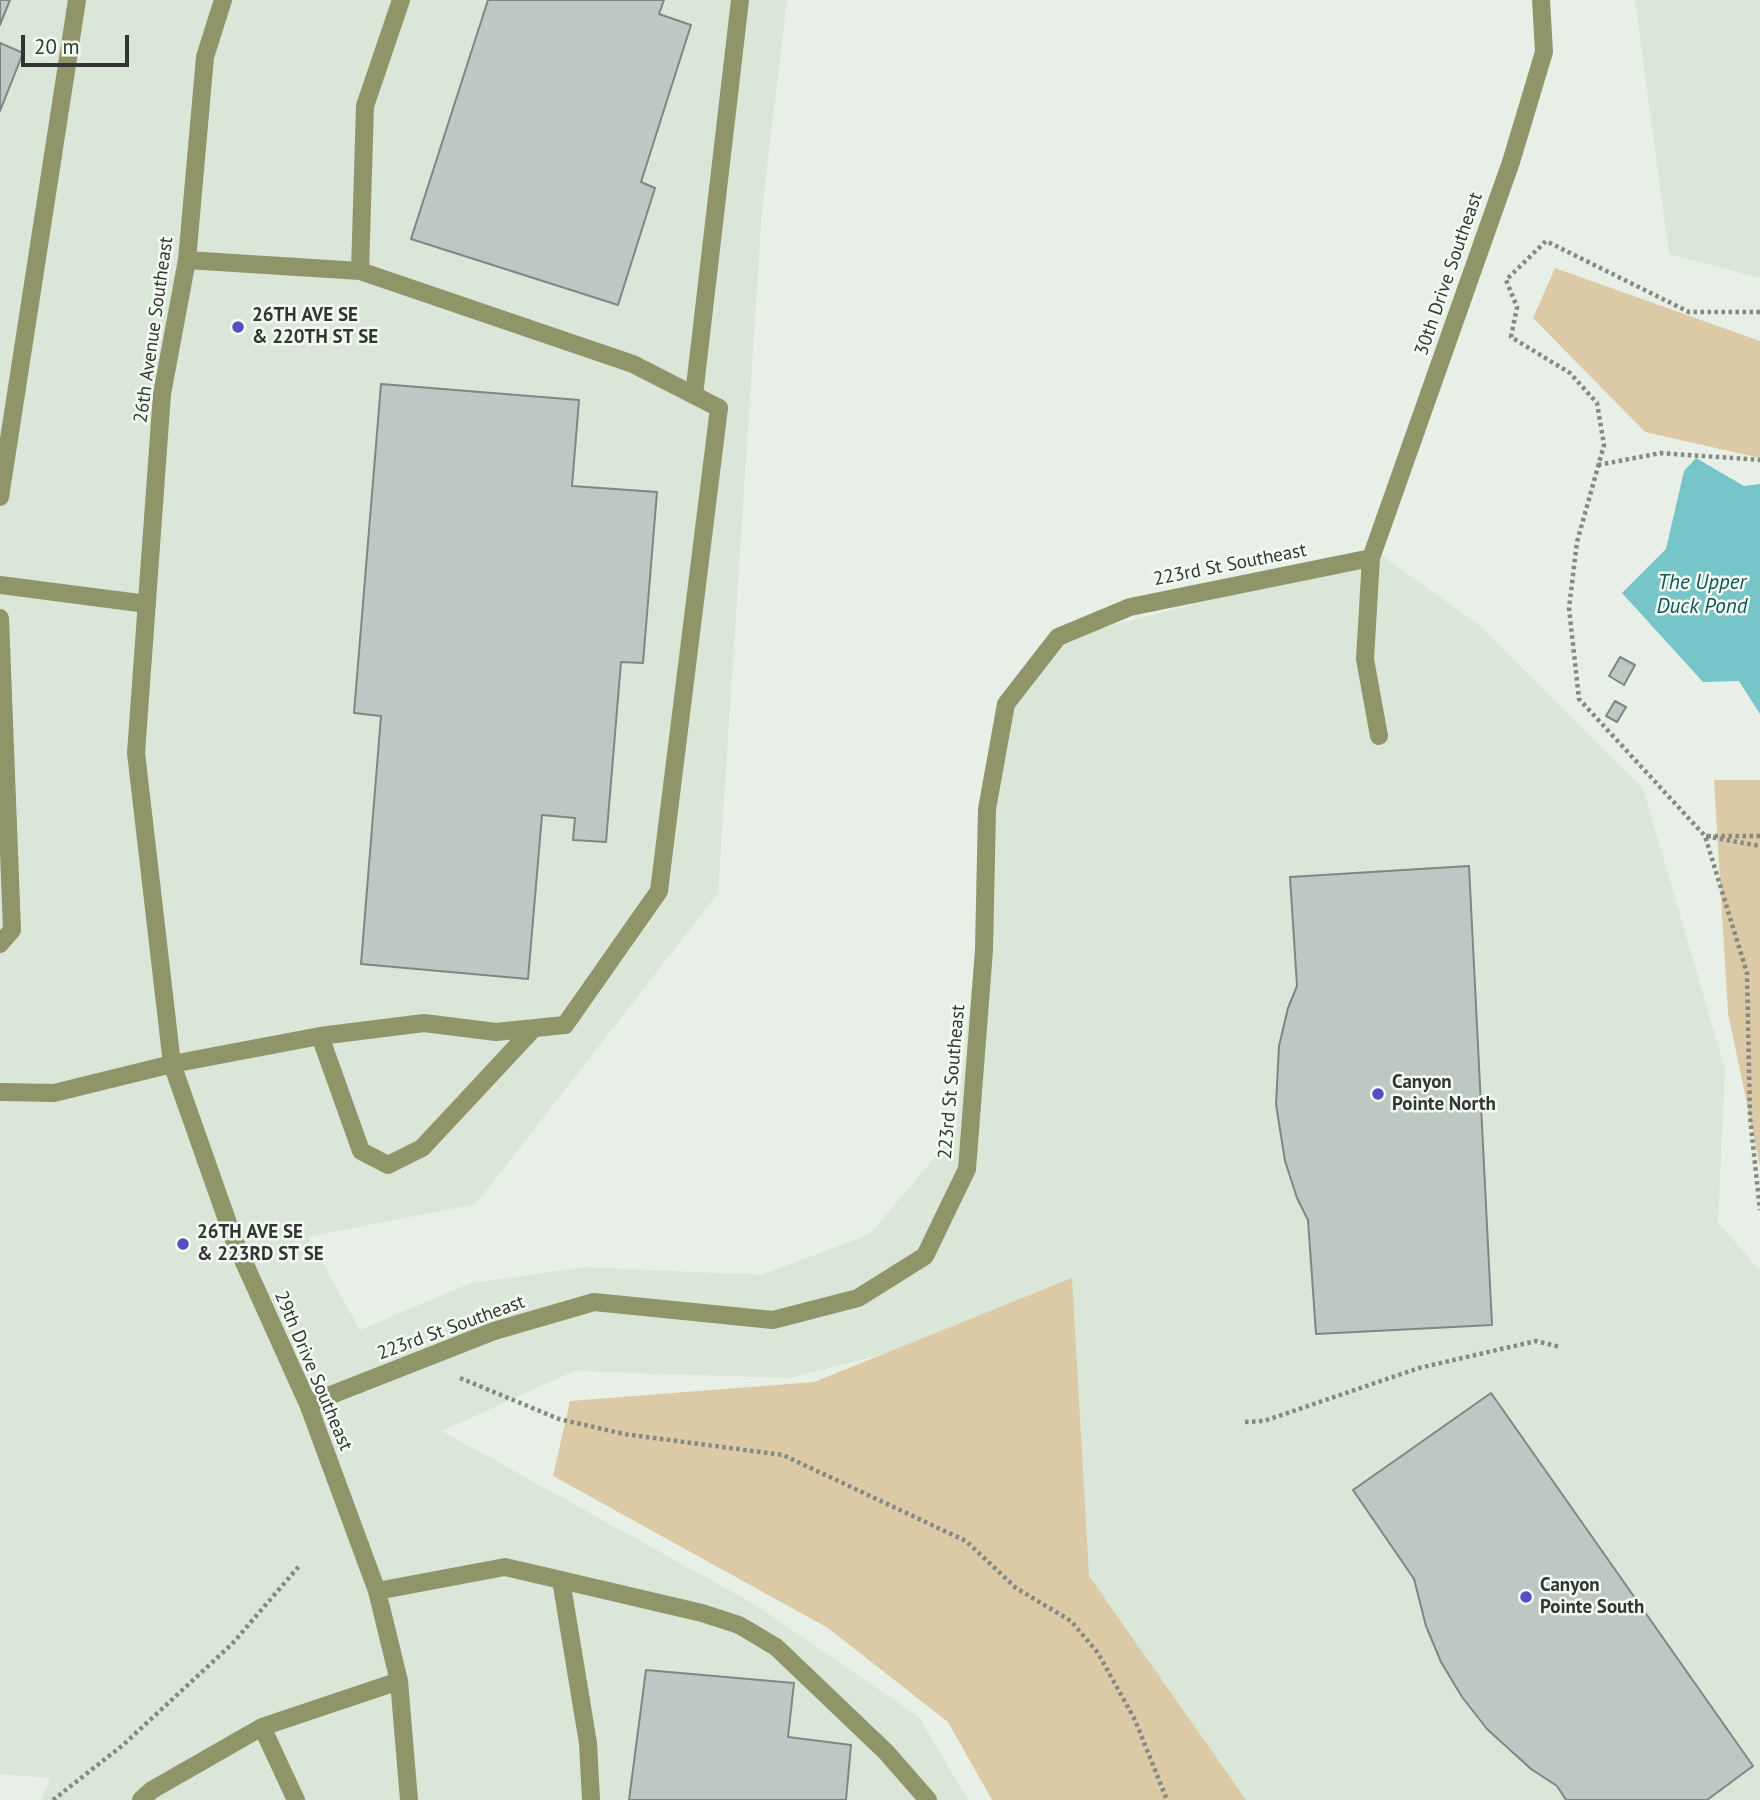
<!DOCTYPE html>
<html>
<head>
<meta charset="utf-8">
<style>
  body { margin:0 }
  #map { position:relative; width:1760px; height:1800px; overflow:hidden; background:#e8efe7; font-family:"PT Sans",sans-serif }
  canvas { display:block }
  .scale { position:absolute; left:21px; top:35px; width:108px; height:32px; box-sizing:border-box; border:4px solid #333532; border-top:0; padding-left:9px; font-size:21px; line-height:24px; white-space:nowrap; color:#333532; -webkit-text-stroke:5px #f5fcf4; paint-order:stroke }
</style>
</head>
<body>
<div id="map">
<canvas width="1760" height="1800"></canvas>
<div class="scale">20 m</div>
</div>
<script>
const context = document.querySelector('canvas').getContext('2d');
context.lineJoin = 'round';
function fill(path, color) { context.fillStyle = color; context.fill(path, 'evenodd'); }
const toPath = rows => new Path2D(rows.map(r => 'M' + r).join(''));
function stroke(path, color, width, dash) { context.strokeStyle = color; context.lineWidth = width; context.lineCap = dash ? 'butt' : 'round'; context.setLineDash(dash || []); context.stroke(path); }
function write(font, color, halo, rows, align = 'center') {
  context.font = font + ' "PT Sans",sans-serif'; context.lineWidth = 5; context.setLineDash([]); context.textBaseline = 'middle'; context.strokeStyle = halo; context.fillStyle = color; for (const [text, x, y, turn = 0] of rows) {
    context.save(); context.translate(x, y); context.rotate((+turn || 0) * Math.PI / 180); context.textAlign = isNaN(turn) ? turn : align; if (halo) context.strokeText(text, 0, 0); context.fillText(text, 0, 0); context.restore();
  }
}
fill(toPath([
  [0,0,787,0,762,210,718,893,476,1204,308,1237,360,1330,471,1283,586,1267,761,1275,870,1234,956,1132,1002,707,1060,639,1309,574,1373,549,1479,625,1643,788,1725,1069,1718,1222,1760,1271,1760,1800,1228,1800,1065,1578,1069,1307,789,1378,574,1371,442,1431,754,1604,919,1717,968,1800,41,1800,50,1778,0,1774],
  [1635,0,1760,0,1760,278,1669,254]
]), '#dae6d8');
fill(toPath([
  [1555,268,1760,341,1760,458,1645,432,1533,318],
  [1714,780,1760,780,1760,1166,1728,1013],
  [1072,1278,1089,1576,1246,1800,992,1800,948,1722,828,1628,553,1476,570,1401,814,1382]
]), '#dbcaa5');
fill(toPath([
  [1696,458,1744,486,1760,484,1760,714,1739,681,1703,682,1622,593,1666,549,1684,471]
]), '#76c5c8');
const building = toPath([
  [0,0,10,0,0,25,0,0],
  [488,0,664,0,659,14,691,25,641,182,655,188,618,305,411,239,488,0],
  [0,43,23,53,0,111,0,43],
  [381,384,579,400,572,486,657,492,643,663,621,662,606,842,573,840,575,818,542,815,528,979,361,964,381,716,354,713,381,384],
  [1620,657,1635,665,1624,685,1609,676,1620,657],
  [1615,701,1626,707,1617,722,1606,716,1615,701],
  [1469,866,1492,1325,1316,1334,1308,1220,1297,1198,1285,1161,1276,1104,1279,1046,1288,1008,1297,986,1290,877,1469,866],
  [1491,1393,1753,1766,1707,1800,1566,1800,1557,1786,1531,1769,1487,1729,1462,1697,1441,1662,1426,1626,1414,1579,1353,1490,1491,1393],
  [646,1670,794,1683,788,1737,851,1745,846,1800,629,1800,646,1670]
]);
fill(building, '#bdc7c3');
stroke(building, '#7e8784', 2);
stroke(toPath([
  [1760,312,1689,312,1546,241,1506,280,1517,307,1511,337,1570,373,1597,403,1604,445,1577,542,1569,608,1579,699,1705,836,1747,973,1750,1117,1760,1210],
  [1598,465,1661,453,1760,460],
  [1760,836,1705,836,1760,846],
  [460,1378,559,1419,624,1434,783,1455,966,1541,1016,1588,1071,1621,1098,1653,1135,1720,1167,1800],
  [1245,1422,1264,1421,1419,1368,1536,1341,1560,1347],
  [53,1800,123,1745,232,1644,300,1565]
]), '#858984', 4.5, [3.5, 3.5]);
stroke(toPath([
  [223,0,205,57,187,260,162,394,136,753,172,1064,234,1240,308,1404,377,1591,399,1681,409,1800],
  [360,271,365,106,401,0],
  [694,395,740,0],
  [0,497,77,0],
  [0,585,147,604],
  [0,618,12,930,0,944],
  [1379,736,1365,659,1371,558,1511,162,1544,52,1541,0],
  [320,1036,361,1151,388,1165,422,1148,533,1029],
  [0,1092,54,1093,172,1064,320,1036,424,1023,496,1032,565,1025,659,891,719,408,633,364,360,271,187,260],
  [308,1404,494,1331,594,1302,773,1320,858,1298,925,1256,967,1169,984,950,987,809,1006,704,1058,637,1130,607,1371,558],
  [561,1580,702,1613,739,1625,776,1647,886,1752,928,1800],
  [377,1591,505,1567,561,1580,588,1743,591,1800],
  [262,1727,399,1681],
  [141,1800,152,1790,262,1727,296,1800]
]), '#8f9569', 18);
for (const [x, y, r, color] of [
  [238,327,7,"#5a4cc4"],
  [1378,1094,7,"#5a4cc4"],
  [183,1244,7,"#5a4cc4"],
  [1526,1597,7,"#5a4cc4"]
]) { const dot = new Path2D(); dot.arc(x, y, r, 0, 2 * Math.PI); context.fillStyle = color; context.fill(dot); stroke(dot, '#f5fcf4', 2.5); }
write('19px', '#333532', '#f5fcf4', [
  ["30th Drive Southeast",1449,274,-71],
  ["26th Avenue Southeast",154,330,-82],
  ["223rd St Southeast",1230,565,-11],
  ["223rd St Southeast",952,1082,-85],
  ["223rd St Southeast",451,1328,-20],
  ["29th Drive Southeast",313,1371,67]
]);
write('bold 19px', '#333532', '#f5fcf4', [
  ["26TH AVE SE",252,316],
  ["& 220TH ST SE",252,338],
  ["Canyon",1392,1083],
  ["Pointe North",1392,1105],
  ["26TH AVE SE",197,1233],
  ["& 223RD ST SE",197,1255],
  ["Canyon",1540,1586],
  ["Pointe South",1540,1608]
], 'left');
write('italic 21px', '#0b5355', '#f5fcf4', [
  ["The Upper",1702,583],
  ["Duck Pond",1702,607]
]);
</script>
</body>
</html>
